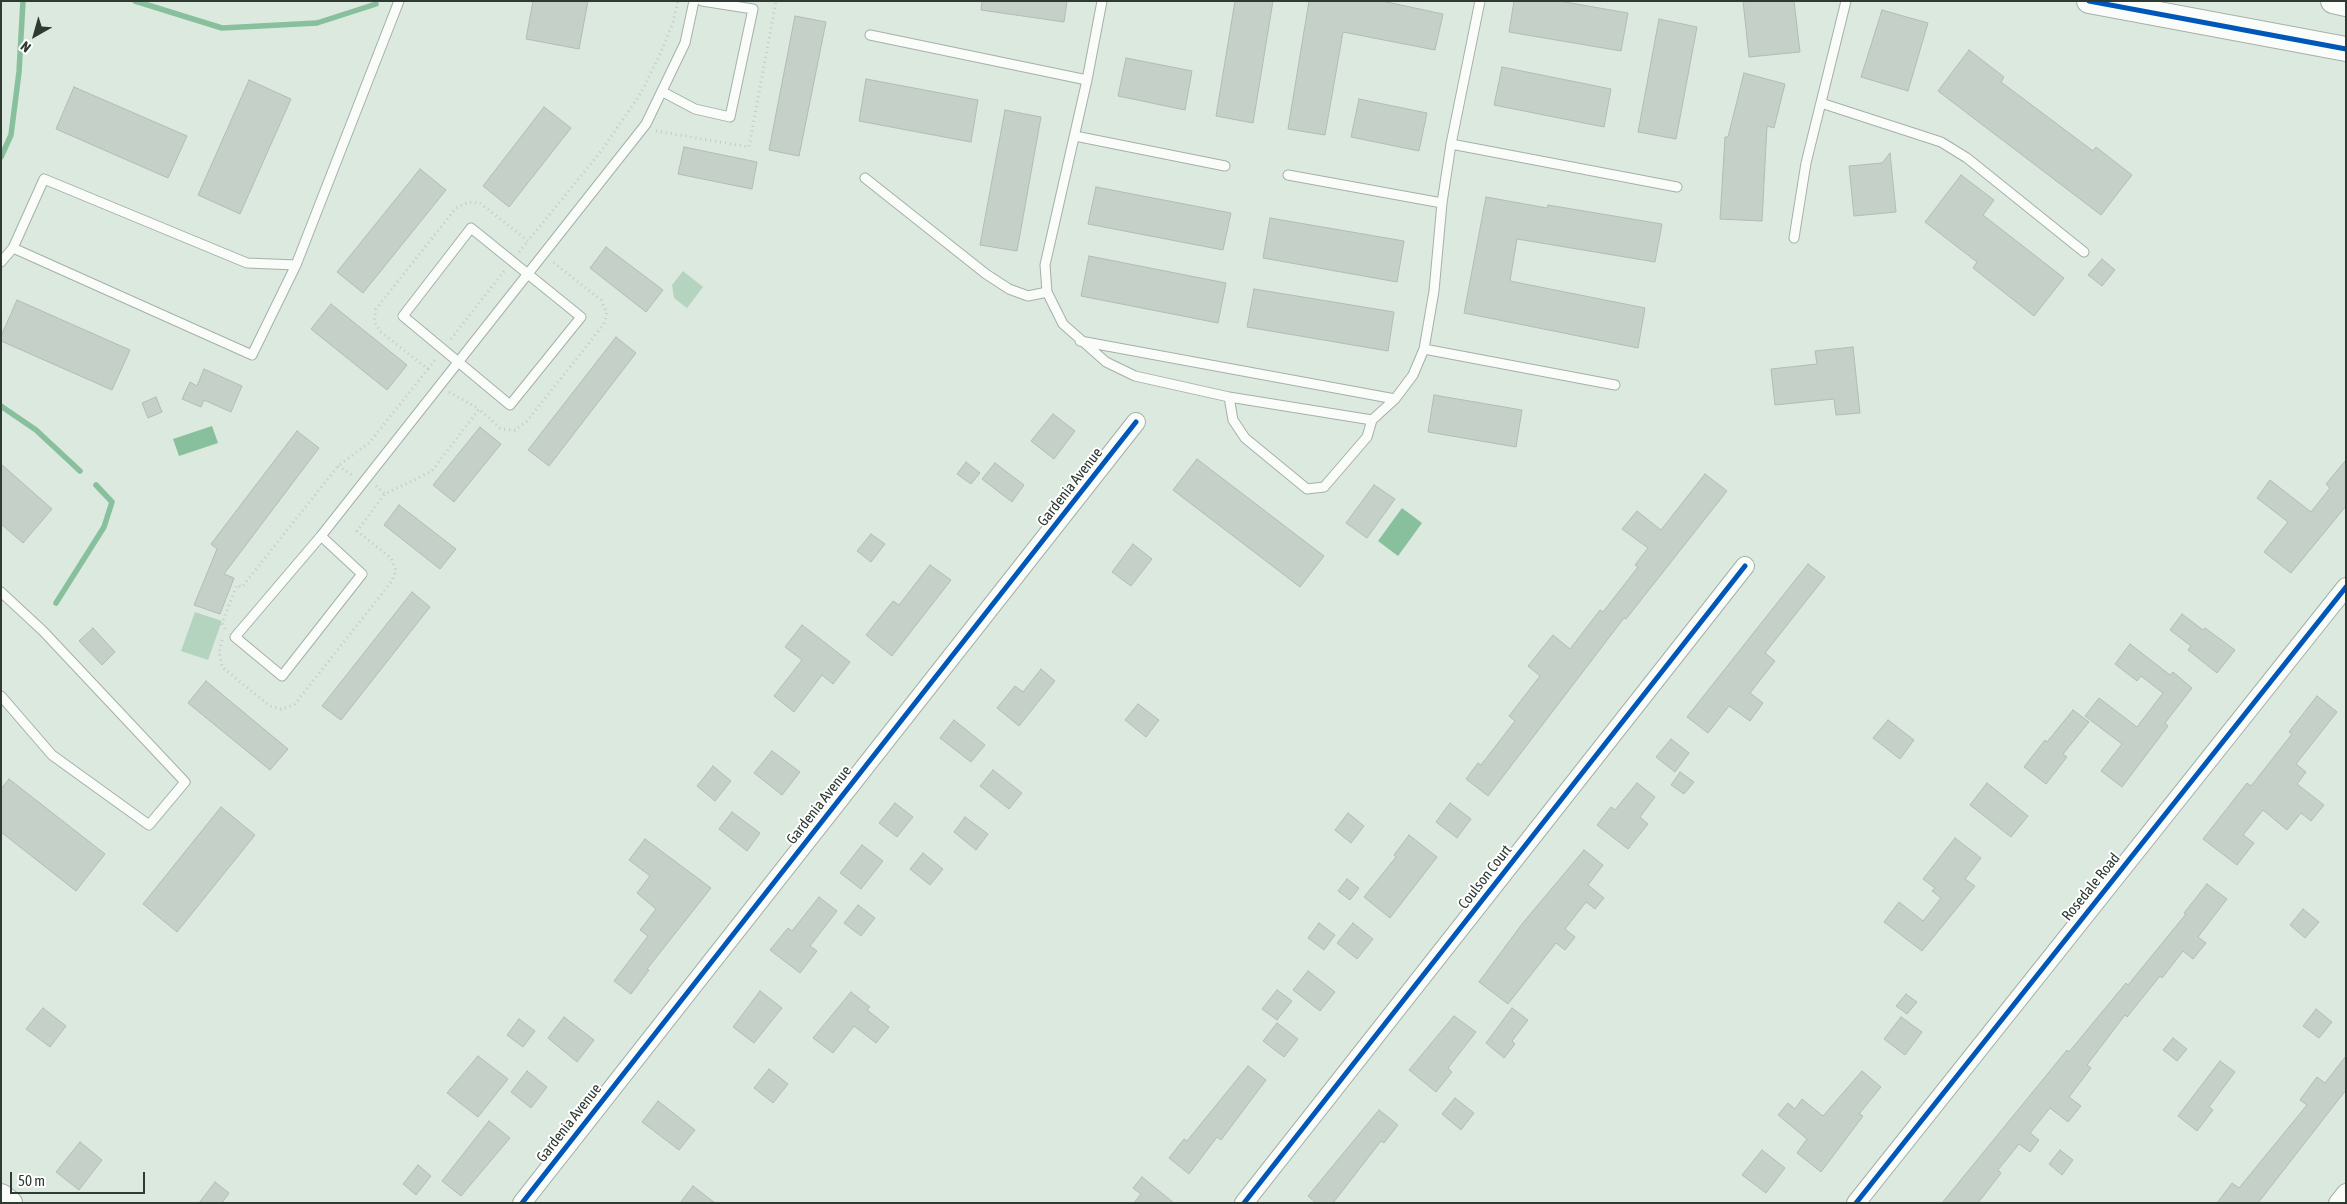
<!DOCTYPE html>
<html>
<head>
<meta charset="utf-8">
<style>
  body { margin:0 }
  #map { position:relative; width:2347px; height:1204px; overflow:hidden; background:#dbe9df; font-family:"Asap Condensed",sans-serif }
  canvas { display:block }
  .frame { position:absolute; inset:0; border:2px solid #2f3a33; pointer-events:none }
  .north { position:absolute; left:10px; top:10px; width:50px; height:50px; -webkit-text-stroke:4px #fff; paint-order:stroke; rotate:218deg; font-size:14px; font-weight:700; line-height:20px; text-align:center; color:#2f3a33 }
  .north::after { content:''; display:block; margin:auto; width:18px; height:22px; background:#2f3a33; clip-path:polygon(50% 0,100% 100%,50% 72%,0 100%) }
  .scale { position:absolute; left:10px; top:1172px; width:135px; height:22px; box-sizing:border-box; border:2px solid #2f3a33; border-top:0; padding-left:6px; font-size:15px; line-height:18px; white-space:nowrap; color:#2f3a33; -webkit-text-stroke:4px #fff; paint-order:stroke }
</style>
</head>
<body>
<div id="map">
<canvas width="2347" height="1204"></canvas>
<div class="frame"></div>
<div class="north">N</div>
<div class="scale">50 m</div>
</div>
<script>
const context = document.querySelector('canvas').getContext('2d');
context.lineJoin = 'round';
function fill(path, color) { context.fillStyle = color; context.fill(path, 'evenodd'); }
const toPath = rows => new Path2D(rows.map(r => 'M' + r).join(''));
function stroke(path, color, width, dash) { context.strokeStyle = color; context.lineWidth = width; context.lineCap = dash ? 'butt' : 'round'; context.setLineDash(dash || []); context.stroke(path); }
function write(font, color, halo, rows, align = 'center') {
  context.font = font + ' "Asap Condensed",sans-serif'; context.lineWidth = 4; context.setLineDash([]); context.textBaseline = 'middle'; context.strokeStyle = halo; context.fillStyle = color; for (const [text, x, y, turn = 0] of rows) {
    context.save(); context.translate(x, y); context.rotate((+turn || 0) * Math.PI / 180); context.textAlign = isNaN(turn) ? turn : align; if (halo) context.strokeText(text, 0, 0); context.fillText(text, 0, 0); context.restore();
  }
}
fill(toPath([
  [683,271,703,287,687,308,674,298,672,285],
  [195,612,222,621,208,660,181,651]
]), '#b4d4bf');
fill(toPath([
  [212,426,218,443,179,456,173,439],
  [1402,508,1422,523,1398,556,1378,541]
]), '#88bf9d');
stroke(toPath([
  [135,1,222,28,317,23,376,4],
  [1,157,11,135,19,72,23,1],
  [1,406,36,430,80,471],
  [56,603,104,527,112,502,96,485]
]), '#88bf9d', 5.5);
const building = toPath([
  [533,1,588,1,579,49,526,39,533,1],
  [982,1,1067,1,1064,22,981,10,982,1],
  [1235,1,1273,1,1253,123,1216,116,1235,1],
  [1309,1,1382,1,1443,14,1435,50,1343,32,1325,135,1288,129,1309,1],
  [1514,1,1559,1,1628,13,1621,51,1509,32,1514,1],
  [1743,1,1794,1,1800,52,1749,57,1743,1],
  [1882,10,1928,23,1908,91,1861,77,1882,10],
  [795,16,826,22,799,156,769,150,795,16],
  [1659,19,1697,27,1676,139,1638,132,1659,19],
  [1969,50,2004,77,2001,82,2093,151,2096,147,2132,175,2101,215,1938,91,1969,50],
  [1126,58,1192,71,1185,110,1118,96,1126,58],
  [1502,67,1611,89,1604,127,1494,105,1502,67],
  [1744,73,1785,84,1774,128,1767,126,1762,221,1720,219,1725,137,1728,137,1744,73],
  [866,79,978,100,971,142,859,121,866,79],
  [249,80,291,99,240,214,198,195,249,80],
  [74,87,187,136,168,178,56,129,74,87],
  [1359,99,1427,113,1419,151,1351,137,1359,99],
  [544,107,571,128,509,207,483,186,544,107],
  [1005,110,1041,117,1017,251,980,245,1005,110],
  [684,147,757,162,752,189,678,174,684,147],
  [1890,153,1896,212,1854,216,1849,166,1882,163,1890,153],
  [420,169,446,190,363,293,337,272,420,169],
  [1961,175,1994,200,1983,215,2064,278,2034,316,1973,268,1977,262,1925,222,1961,175],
  [1096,187,1231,213,1223,250,1088,224,1096,187],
  [1486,197,1547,208,1548,205,1662,224,1655,262,1517,239,1510,281,1645,308,1638,348,1464,313,1486,197],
  [1270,218,1404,241,1397,282,1263,258,1270,218],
  [606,247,663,290,646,312,590,268,606,247],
  [1089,256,1226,283,1218,323,1081,296,1089,256],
  [2102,259,2115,270,2102,286,2088,275,2102,259],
  [1254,289,1394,312,1388,351,1247,327,1254,289],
  [17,300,130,350,112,390,1,341,1,336,17,300],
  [331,304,407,365,387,390,311,329,331,304],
  [616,337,636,353,549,466,528,450,616,337],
  [1853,347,1860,413,1836,415,1834,399,1775,405,1771,369,1817,364,1815,351,1853,347],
  [204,369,242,386,231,412,204,400,201,407,182,399,190,382,197,386,204,369],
  [1434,395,1522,410,1516,447,1428,432,1434,395],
  [156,397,162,412,148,418,142,403,156,397],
  [1053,414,1075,431,1054,459,1031,441,1053,414],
  [480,427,501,444,454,502,433,485,480,427],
  [297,431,319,448,224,574,234,578,220,614,194,605,217,549,211,544,297,431],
  [1197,459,1324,556,1300,587,1173,490,1197,459],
  [2346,460,2346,506,2291,573,2264,552,2288,522,2257,498,2270,480,2311,512,2330,488,2326,484,2346,460],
  [966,462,980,473,971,484,957,474,966,462],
  [995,463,1024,485,1012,502,982,479,995,463],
  [1,464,52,509,23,543,1,524,1,464],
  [1705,474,1727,491,1626,619,1624,618,1488,796,1466,779,1478,763,1481,765,1515,721,1509,716,1540,676,1528,666,1553,635,1570,649,1600,610,1603,612,1638,567,1635,565,1648,548,1622,529,1637,511,1661,530,1705,474],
  [1374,485,1395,499,1367,538,1346,523,1374,485],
  [399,505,456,549,440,569,384,525,399,505],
  [871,534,885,544,871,562,857,551,871,534],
  [1133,544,1152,559,1131,586,1112,572,1133,544],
  [1808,564,1825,577,1765,653,1775,661,1750,693,1763,703,1750,721,1729,706,1708,733,1687,717,1808,564],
  [930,565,951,580,892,656,866,635,893,601,899,605,930,565],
  [412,592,430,607,341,720,322,706,412,592],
  [2182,614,2203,630,2205,628,2235,650,2217,673,2188,650,2191,646,2170,630,2182,614],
  [802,625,850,662,833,684,822,675,794,712,774,696,802,660,785,647,802,625],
  [93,628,115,652,102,665,79,641,93,628],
  [2130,644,2170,675,2173,672,2192,688,2165,723,2168,726,2122,787,2101,771,2122,744,2085,716,2099,698,2137,727,2163,693,2141,676,2137,681,2115,664,2130,644],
  [1041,669,1055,681,1019,726,997,708,1015,686,1023,692,1041,669],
  [206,681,288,749,270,770,188,703,206,681],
  [2317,696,2337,712,2296,764,2306,772,2297,784,2324,805,2311,821,2301,813,2287,830,2263,810,2243,835,2254,843,2237,865,2203,839,2247,783,2251,786,2292,734,2289,732,2317,696],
  [1138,704,1159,720,1146,737,1125,720,1138,704],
  [2073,710,2089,722,2063,754,2067,757,2046,784,2024,767,2045,740,2047,742,2073,710],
  [954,720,985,745,971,762,940,738,954,720],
  [1888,720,1914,740,1900,759,1873,738,1888,720],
  [1671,739,1689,753,1675,772,1656,757,1671,739],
  [772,751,800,772,782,795,754,773,772,751],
  [713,766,731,781,715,801,697,786,713,766],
  [993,770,1022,793,1009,809,980,786,993,770],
  [1680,772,1694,782,1684,794,1671,785,1680,772],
  [9,779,105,854,76,891,1,832,1,789,9,779],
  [1637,783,1655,797,1640,817,1648,824,1628,849,1597,825,1611,807,1615,810,1637,783],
  [1987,783,2028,816,2011,837,1970,805,1987,783],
  [895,803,913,817,897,837,879,823,895,803],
  [1450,803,1471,819,1457,838,1436,822,1450,803],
  [221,807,255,835,177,932,143,904,221,807],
  [732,812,760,833,747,851,719,829,732,812],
  [1348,813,1364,826,1351,843,1335,830,1348,813],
  [965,817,988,834,976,850,954,832,965,817],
  [1409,835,1437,857,1390,918,1364,897,1396,857,1394,855,1409,835],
  [1955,838,1981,858,1965,879,1975,886,1922,951,1884,922,1899,902,1923,921,1941,898,1932,891,1935,888,1923,879,1955,838],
  [645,839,711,888,647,969,649,970,631,994,614,981,648,936,640,930,656,909,637,893,650,876,629,860,645,839],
  [862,845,883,861,861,889,840,873,862,845],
  [1584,850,1603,865,1588,885,1604,898,1595,909,1586,902,1565,929,1575,937,1565,950,1556,943,1508,1004,1479,982,1522,924,1584,850],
  [923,853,943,869,930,885,910,869,923,853],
  [1347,879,1359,888,1350,900,1338,891,1347,879],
  [2207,884,2227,899,2198,937,2206,943,2193,959,2183,951,2162,978,2160,976,2127,1017,2125,1015,2087,1065,2091,1068,2069,1097,2081,1106,2068,1122,2050,1108,2030,1133,2039,1140,2030,1152,2019,1144,1998,1170,2001,1173,1978,1203,1942,1203,2067,1050,2069,1052,2126,983,2128,985,2186,914,2184,913,2207,884],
  [819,897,837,911,810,946,817,951,800,973,770,950,788,928,792,931,819,897],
  [858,905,875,918,861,936,844,923,858,905],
  [2303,909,2319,922,2305,938,2290,925,2303,909],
  [1319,923,1335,935,1324,950,1308,938,1319,923],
  [1353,923,1373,939,1357,959,1337,943,1353,923],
  [1308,971,1335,992,1320,1011,1293,990,1308,971],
  [1277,990,1292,1001,1277,1020,1262,1009,1277,990],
  [760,991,782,1008,754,1043,733,1027,760,991],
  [851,992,870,1007,867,1010,889,1027,876,1043,854,1026,833,1053,813,1038,851,992],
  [1906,994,1917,1002,1907,1014,1896,1006,1906,994],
  [43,1008,66,1026,50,1047,26,1029,43,1008],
  [1512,1008,1528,1020,1512,1041,1515,1044,1504,1058,1486,1043,1512,1008],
  [2316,1009,2332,1022,2319,1038,2303,1026,2316,1009],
  [1454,1016,1476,1032,1448,1068,1452,1072,1436,1092,1409,1070,1454,1016],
  [564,1017,594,1040,577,1062,548,1038,564,1017],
  [1901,1017,1922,1032,1905,1055,1884,1039,1901,1017],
  [519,1019,535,1031,523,1047,507,1035,519,1019],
  [1277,1023,1298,1039,1284,1057,1263,1041,1277,1023],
  [2173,1038,2187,1049,2177,1061,2163,1050,2173,1038],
  [478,1056,508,1079,478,1117,447,1093,478,1056],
  [2346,1056,2346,1090,2258,1203,2217,1203,2232,1183,2239,1188,2307,1105,2300,1100,2317,1077,2325,1083,2346,1056],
  [2220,1061,2235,1072,2209,1107,2213,1110,2197,1131,2178,1116,2220,1061],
  [1248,1066,1266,1080,1221,1140,1217,1137,1189,1174,1169,1158,1184,1139,1187,1141,1248,1066],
  [769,1069,788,1084,773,1103,754,1088,769,1069],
  [527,1071,547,1087,531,1108,511,1092,527,1071],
  [1862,1071,1881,1087,1859,1114,1863,1116,1821,1172,1797,1153,1807,1139,1778,1115,1788,1103,1795,1109,1802,1099,1823,1116,1862,1071],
  [1455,1098,1474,1113,1461,1130,1442,1114,1455,1098],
  [658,1101,695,1130,679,1150,642,1122,658,1101],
  [1379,1110,1398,1125,1384,1143,1381,1141,1333,1203,1316,1203,1308,1196,1379,1110],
  [489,1121,510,1138,461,1196,442,1181,489,1121],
  [80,1142,102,1160,79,1190,56,1172,80,1142],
  [1762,1150,1785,1168,1766,1193,1742,1175,1762,1150],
  [2060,1150,2073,1160,2062,1175,2049,1164,2060,1150],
  [418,1165,431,1176,416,1195,403,1184,418,1165],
  [1142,1177,1174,1203,1134,1203,1141,1194,1133,1188,1142,1177],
  [215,1182,229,1193,222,1203,199,1203,215,1182],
  [693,1186,715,1203,680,1203,693,1186]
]);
fill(building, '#c4d0c8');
stroke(building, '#b1bcb5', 1);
const lane = toPath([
  [1102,1,1087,80,1045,265,1047,292,1063,324,1106,362,1135,376,1229,397,1372,420,1395,399,1413,375,1424,349,1434,291,1442,203,1451,144,1480,1],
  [870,35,1087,80],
  [663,92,695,109,730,117,753,9,702,1],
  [1821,103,1941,142,1967,158,2084,252],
  [1075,136,1225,166],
  [1451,144,1677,187],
  [1288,175,1442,203],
  [865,178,986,274,1009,289,1028,296,1047,292],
  [44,179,247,263,296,265,252,355,13,248,44,179],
  [471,228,581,317,510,405,403,316,471,228],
  [1794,238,1806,163,1846,1],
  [1,262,13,248],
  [296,265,399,1],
  [1080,341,1395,399],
  [1424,349,1615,385],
  [1229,397,1233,420,1245,438,1307,489,1324,487,1367,437,1372,420],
  [321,536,362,574,282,676,235,637,321,536,646,124,685,43,694,1],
  [1,592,43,631,185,782,149,825,52,755,1,696]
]);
const street = toPath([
  [522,1203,1136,422],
  [1244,1203,1745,566],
  [1856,1203,2346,587],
  [2338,1203,2346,1193]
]);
const secondary = toPath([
  [2089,1,2346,49],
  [2333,1,2346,4],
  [1,1196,10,1203]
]);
stroke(lane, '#a5b0a9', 11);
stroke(street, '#a5b0a9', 20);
stroke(secondary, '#a5b0a9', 26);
stroke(toPath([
  [656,131,749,147,776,1],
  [519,252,528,241],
  [451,339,504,271],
  [428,369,436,358],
  [449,392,479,409],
  [338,466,354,476],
  [376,486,385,494],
  [225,629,222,623,237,585,242,587,338,466,369,443,428,369,381,332,374,321,376,309,456,208,469,202,480,203,528,241,602,150,641,93,660,54,673,23,678,1],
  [222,640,219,652,222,667,270,706,281,709,294,705,392,581,396,570,391,558,357,531,385,494,432,471,479,409,501,429,515,430,527,421,604,324,607,313,601,300,553,262]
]), '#c5cac7', 3, [1, 4]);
stroke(lane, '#fafcfa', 9);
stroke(street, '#fafcfa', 18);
stroke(secondary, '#fafcfa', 24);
stroke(toPath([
  [2089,1,2346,49],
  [522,1203,1136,422],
  [1244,1203,1745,566],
  [1856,1203,2346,587]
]), '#0057b8', 5);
write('15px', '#2f3a33', '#fff', [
  ["Gardenia Avenue",1070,487,-52],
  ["Gardenia Avenue",819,805,-52],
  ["Coulson Court",1485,877,-52],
  ["Rosedale Road",2091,887,-51],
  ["Gardenia Avenue",569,1123,-52]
]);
</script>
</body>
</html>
